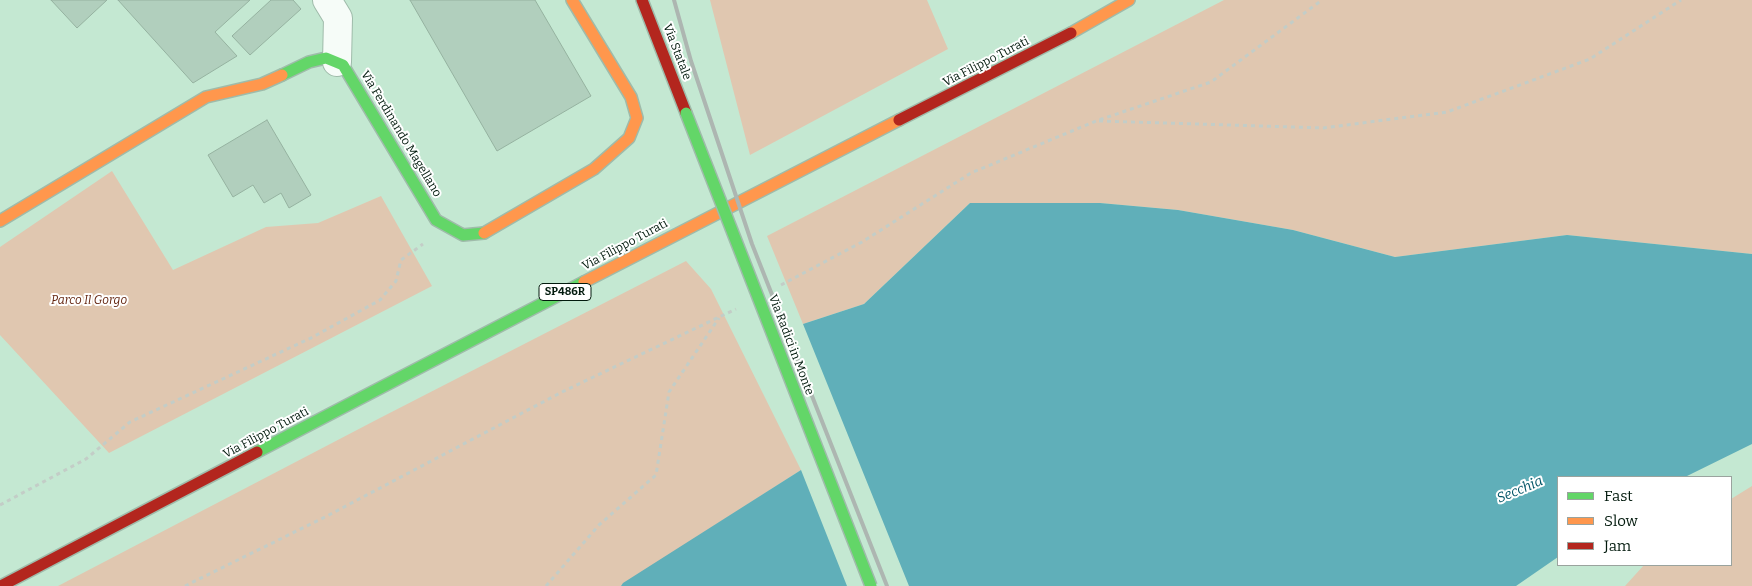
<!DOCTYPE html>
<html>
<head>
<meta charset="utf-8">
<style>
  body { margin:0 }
  #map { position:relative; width:1752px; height:586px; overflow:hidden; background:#c4e8d2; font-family:Bitter,serif }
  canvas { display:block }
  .legend { position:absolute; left:1557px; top:476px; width:175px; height:90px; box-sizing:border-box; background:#fff; border:1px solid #9aa39e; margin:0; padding:6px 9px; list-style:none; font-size:15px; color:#021a0d }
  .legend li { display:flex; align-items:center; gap:10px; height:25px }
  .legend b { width:25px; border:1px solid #9aa39e }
</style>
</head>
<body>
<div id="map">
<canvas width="1752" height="586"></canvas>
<ul class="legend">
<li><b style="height:6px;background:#63d668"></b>Fast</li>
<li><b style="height:6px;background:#ff974d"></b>Slow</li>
<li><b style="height:6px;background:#b3261e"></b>Jam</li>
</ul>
</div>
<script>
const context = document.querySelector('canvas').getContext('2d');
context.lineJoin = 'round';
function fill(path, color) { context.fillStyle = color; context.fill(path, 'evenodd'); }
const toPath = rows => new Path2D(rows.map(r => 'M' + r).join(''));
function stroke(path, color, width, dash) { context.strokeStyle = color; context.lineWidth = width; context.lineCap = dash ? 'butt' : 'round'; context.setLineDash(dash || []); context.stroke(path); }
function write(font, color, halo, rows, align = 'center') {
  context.font = font + ' Bitter,serif'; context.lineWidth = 4; context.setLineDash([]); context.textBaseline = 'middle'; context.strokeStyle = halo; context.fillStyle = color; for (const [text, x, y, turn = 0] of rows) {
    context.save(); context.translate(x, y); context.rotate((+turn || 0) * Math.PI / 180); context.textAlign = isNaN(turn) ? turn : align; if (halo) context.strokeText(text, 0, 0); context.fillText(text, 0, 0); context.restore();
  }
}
fill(toPath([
  [710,0,927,0,948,49,750,155],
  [1224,0,1752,0,1752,254,1567,235,1395,257,1293,230,1178,210,1100,203,970,203,864,304,803,324,767,236],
  [112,171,173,270,266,227,318,223,381,196,432,286,109,453,0,335,0,247],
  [686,261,711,289,801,470,621,586,58,586,378,419],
  [1752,486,1752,586,1625,586,1644,565,1731,565,1731,499]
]), '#e0c7b0');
fill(toPath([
  [970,203,1100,203,1178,210,1293,230,1395,257,1567,235,1752,254,1752,444,1685,477,1558,477,1558,557,1516,586,909,586,803,324,864,304],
  [801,470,847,586,621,586,623,583]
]), '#60afb9');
const building = toPath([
  [51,0,107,0,77,28,51,0],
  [118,0,250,0,215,32,237,56,193,83,118,0],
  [271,0,293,0,301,9,250,55,232,36,271,0],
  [410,0,535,0,591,96,497,151,410,0],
  [267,120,311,195,289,208,281,193,264,203,253,185,233,197,208,155,267,120]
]);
fill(building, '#b1cfbd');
stroke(building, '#95b2a0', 1);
const street = toPath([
  [327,0,338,18,337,62]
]);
const fast = toPath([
  [282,75,309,62,326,58,343,65,436,220,463,235,484,233],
  [257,452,584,282]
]);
const slow = toPath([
  [1071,33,1129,0],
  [0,221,206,97,262,84,282,75],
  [484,233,594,169,629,138,637,118,631,97,572,0],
  [584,282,899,120]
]);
const jam = toPath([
  [642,0,686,113],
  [899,120,1071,33],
  [1,586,257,452]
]);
stroke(street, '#9fbbaa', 30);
stroke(fast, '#9fbbaa', 14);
stroke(slow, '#9fbbaa', 14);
stroke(jam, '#9fbbaa', 14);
stroke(toPath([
  [1099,121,1323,128,1447,112,1590,59,1681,0],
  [781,285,862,242,971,173,1096,121,1211,82,1322,0],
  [0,505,86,459,130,422,311,338,380,300,396,281,401,260,423,244],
  [185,586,327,516,562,392,736,309],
  [546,586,599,525,656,475,669,392,719,318]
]), '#c3cdc7', 3, [4, 4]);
stroke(street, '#f6fcf8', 28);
stroke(fast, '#63d668', 11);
stroke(slow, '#ff974d', 11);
stroke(jam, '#b3261e', 11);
stroke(toPath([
  [674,0,691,61,752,244,887,586]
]), '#adb6b1', 4);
const fastBridge = toPath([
  [686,113,871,586]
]);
stroke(fastBridge, '#9fbbaa', 14, []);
stroke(fastBridge, '#63d668', 11);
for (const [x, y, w] of [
  [565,292,52]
]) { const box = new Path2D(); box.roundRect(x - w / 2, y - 8.5, w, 17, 4); context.fillStyle = '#fff'; context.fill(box); stroke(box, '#021a0d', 1); }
write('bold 11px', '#021a0d', null, [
  ["SP486R",565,292]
]);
write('12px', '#021a0d', '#fff', [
  ["Via Statale",677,52,69],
  ["Via Filippo Turati",986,62,-27],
  ["Via Ferdinando Magellano",401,134,59],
  ["Via Filippo Turati",625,245,-28],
  ["Via Radici in Monte",791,345,69],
  ["Via Filippo Turati",266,433,-28]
]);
write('italic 12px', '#5f1e08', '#fff', [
  ["Parco Il Gorgo",89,301]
]);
write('italic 14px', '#005466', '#fff', [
  ["Secchia",1520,490,-23]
]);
</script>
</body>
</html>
